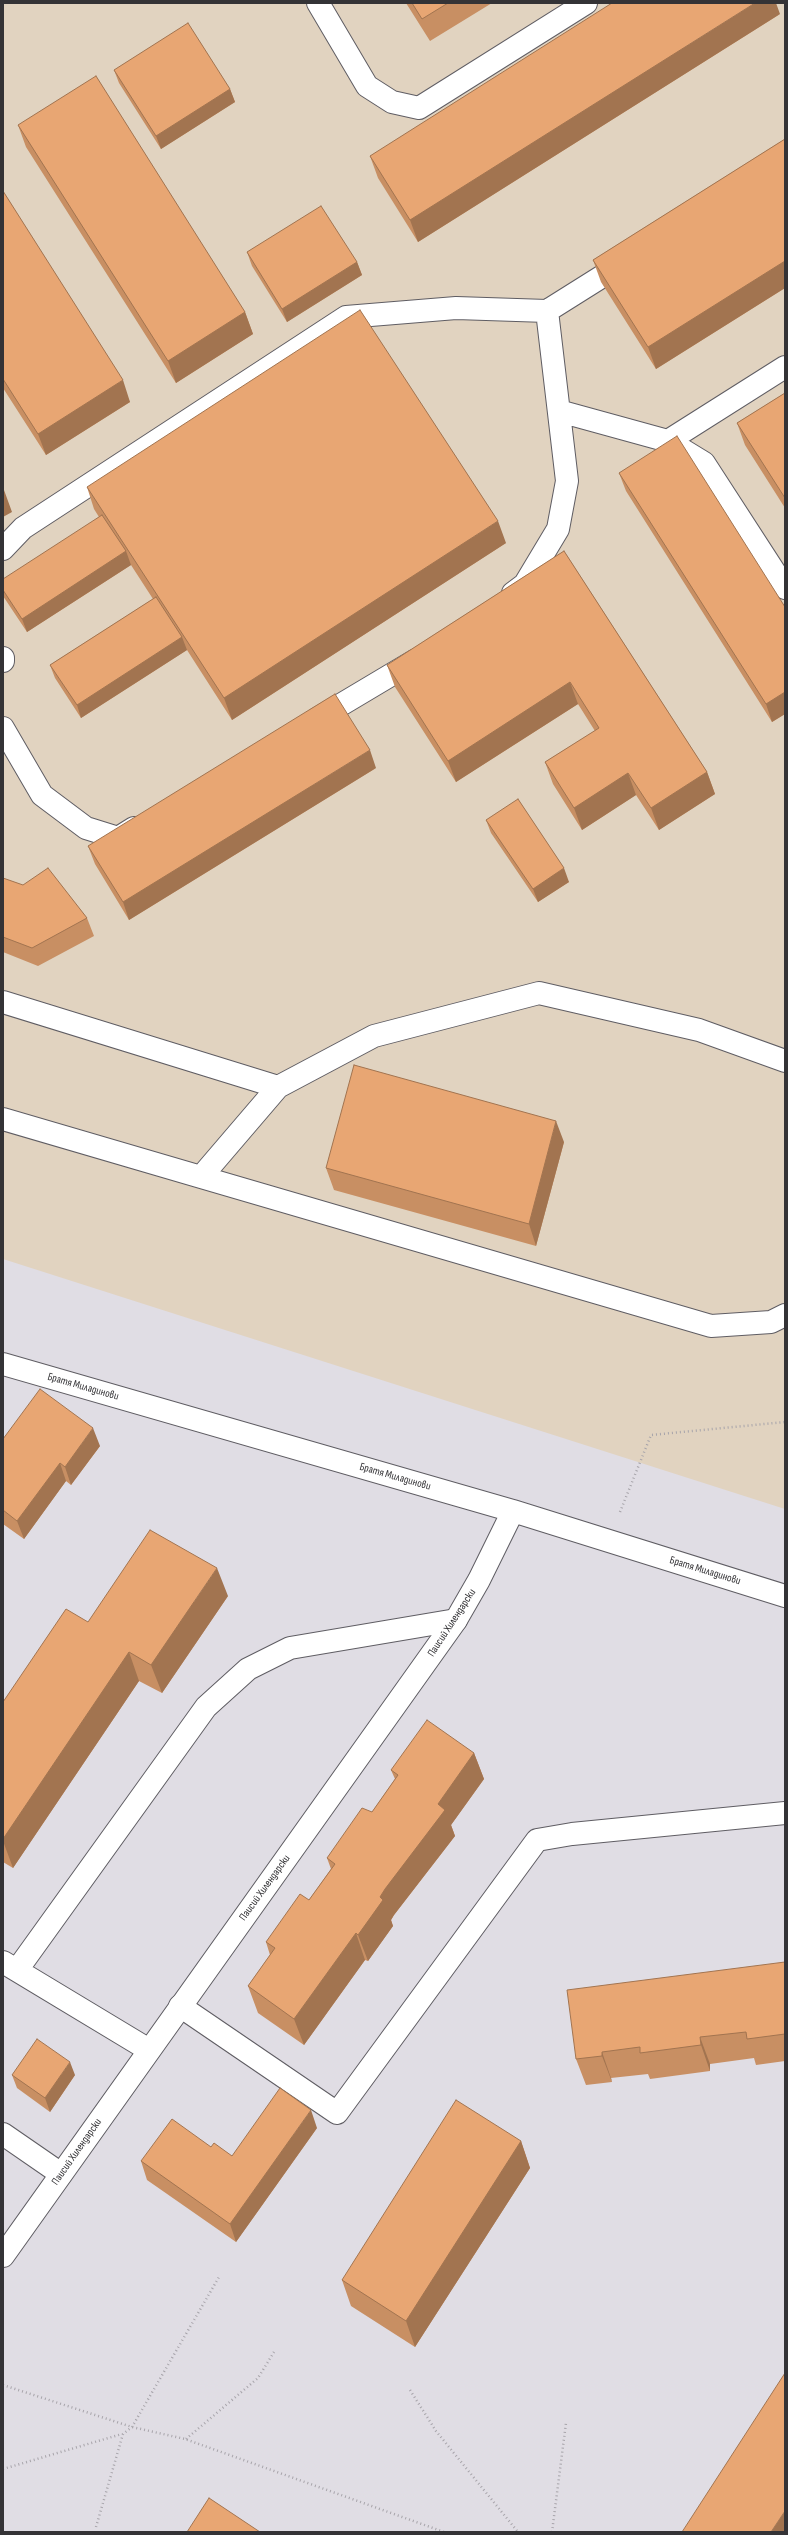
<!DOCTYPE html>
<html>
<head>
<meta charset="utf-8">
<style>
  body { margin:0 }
  #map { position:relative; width:788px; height:2535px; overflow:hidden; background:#e0dde4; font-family:"Sofia Sans Condensed",sans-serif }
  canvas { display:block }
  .frame { position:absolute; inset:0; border:4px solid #343336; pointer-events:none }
</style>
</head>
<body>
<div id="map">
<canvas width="788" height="2535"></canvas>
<div class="frame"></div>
</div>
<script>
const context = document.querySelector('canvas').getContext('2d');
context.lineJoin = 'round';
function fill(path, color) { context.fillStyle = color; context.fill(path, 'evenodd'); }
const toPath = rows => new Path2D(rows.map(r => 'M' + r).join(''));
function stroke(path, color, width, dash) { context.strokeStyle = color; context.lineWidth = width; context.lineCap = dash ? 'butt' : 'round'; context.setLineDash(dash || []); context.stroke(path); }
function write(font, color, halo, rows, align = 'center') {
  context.font = font + ' "Sofia Sans Condensed",sans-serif'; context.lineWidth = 3.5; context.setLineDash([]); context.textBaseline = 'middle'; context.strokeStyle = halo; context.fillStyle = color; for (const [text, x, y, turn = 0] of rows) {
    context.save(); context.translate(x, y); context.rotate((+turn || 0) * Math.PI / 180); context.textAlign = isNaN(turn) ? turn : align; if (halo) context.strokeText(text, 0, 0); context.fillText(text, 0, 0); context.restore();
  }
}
fill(toPath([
  [3,3,785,3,785,1509,3,1259]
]), '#e1d3c0');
const service = toPath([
  [318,3,367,86,392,102,419,108,586,3],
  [559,411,668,441,704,463,785,588],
  [668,441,785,367],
  [3,549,23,528,346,317,456,308,547,311,625,262],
  [513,593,525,584,558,529,567,481,547,311],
  [3,658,3,661],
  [317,719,416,660],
  [3,728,42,795,86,828,118,838,134,828],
  [3,1002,278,1087,374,1036,539,993,699,1030,785,1061],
  [3,1119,201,1177,278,1087],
  [201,1177,711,1326,771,1322,785,1315],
  [3,1962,149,2050],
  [17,1970,206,1707,248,1669,290,1648,456,1620],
  [180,2006,337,2113,537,1840,572,1834,785,1813],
  [3,2134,61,2174]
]);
const minor = toPath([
  [3,1364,513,1511,785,1596],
  [3,2256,456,1620,479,1580,513,1511]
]);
stroke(service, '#5f5d63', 24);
stroke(minor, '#5f5d63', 24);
stroke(toPath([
  [620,1512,651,1435,785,1422],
  [3,2385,132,2427,185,2439,444,2532],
  [410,2390,436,2431,518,2532],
  [186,2439,258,2378,274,2352],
  [3,2469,122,2434],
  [96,2527,123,2434,132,2427,219,2277],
  [552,2532,566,2423]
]), '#a7a4aa', 2.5, [1, 3]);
stroke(service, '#fff', 22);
stroke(minor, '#fff', 22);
fill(toPath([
  [406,3,492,3,430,41],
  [780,14,418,242,378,178,370,156],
  [114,70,230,89,235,102,161,149,119,83],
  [18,125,245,312,253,334,176,383,26,147],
  [785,139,785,288,656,369,601,282,593,260],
  [3,191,130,402,46,455,3,388],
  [247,252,357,262,362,275,287,322,252,266],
  [785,393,785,508,745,445,737,423],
  [619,473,785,607,785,714,772,722,626,491],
  [87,487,506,543,232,720,187,650,81,718,55,678,50,665,153,599,131,565,27,632,3,596,3,590,99,517,94,509],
  [564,551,707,772,715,794,659,830,636,795,582,830,553,784,545,762,595,731,578,704,456,782,395,687,387,665],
  [376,768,129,920,95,864,88,846],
  [486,820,569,882,538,902,491,833],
  [3,878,87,918,94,936,38,966,3,952],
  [564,1142,536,1246,334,1190,326,1168],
  [3,1439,100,1446,71,1485,66,1481,24,1539,3,1524],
  [228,1596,162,1693,139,1681,13,1868,3,1862,3,1702,88,1622],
  [474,1753,484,1779,451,1825,455,1836,394,1915,391,1920,393,1926,368,1961,365,1960,304,2045,258,2013,248,1986,270,1955,266,1942,309,1900,331,1869,327,1858,372,1812,395,1779,391,1770],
  [785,1962,785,2061,756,2065,754,2058,710,2064,710,2071,650,2079,648,2074,611,2078,612,2082,586,2085,576,2059],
  [12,2075,75,2075,50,2112,17,2088],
  [317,2128,236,2242,147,2180,141,2161,211,2147,232,2156],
  [521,2141,530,2168,415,2347,351,2306,342,2280]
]), '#c88f63');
fill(toPath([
  [755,3,776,3,780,14,418,242,410,220],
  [230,89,235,102,161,149,156,136],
  [785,261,785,288,656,369,648,347],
  [357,262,362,275,287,322,282,309],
  [245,312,253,334,176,383,168,361],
  [123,380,130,402,46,455,38,434],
  [3,490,4,490,12,512,3,517],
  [498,521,506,543,232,720,224,698],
  [126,551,131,565,27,632,22,619],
  [182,637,187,650,81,718,77,705],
  [570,682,578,704,456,782,448,761],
  [785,692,785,714,772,722,766,704],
  [370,750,376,768,129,920,123,902],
  [707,772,715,794,659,830,651,808],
  [628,773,636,795,582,830,574,808],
  [564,868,569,882,538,902,533,889],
  [556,1121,564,1142,536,1246,529,1224],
  [93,1428,100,1446,71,1485,65,1467],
  [60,1463,66,1481,24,1539,17,1521],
  [217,1568,228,1596,162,1693,151,1665],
  [129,1652,139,1681,13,1868,3,1841,3,1839],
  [474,1753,484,1779,451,1825,455,1836,394,1915,391,1920,393,1926,368,1961,358,1935,380,1897,438,1804],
  [356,1933,365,1960,304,2045,294,2019],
  [700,2037,710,2064,710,2071,701,2045],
  [602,2052,611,2078,612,2082,602,2056],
  [70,2062,75,2075,50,2112,45,2098],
  [311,2110,317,2128,236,2242,230,2224],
  [521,2141,530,2168,415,2347,406,2321],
  [785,2511,785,2532,771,2532]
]), '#a27450');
const building = toPath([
  [412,3,448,3,422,19,412,3],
  [612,3,755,3,410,220,370,156,612,3],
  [188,23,230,89,156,136,114,70,188,23],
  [96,76,245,312,168,361,18,125,96,76],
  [785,139,785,261,648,347,593,260,785,139],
  [3,191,123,380,38,434,3,379,3,191],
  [321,206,357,262,282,309,247,252,321,206],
  [360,310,498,521,224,698,87,487,360,310],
  [785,393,785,498,737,423,785,393],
  [677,436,785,607,785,692,766,704,619,473,677,436],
  [102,515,126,551,22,619,3,590,3,579,102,515],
  [564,551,707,772,651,808,628,773,574,808,545,762,599,728,570,682,448,761,387,665,564,551],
  [156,597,182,637,77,705,50,665,156,597],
  [335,694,370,750,123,902,88,846,335,694],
  [518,799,564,868,533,889,486,820,518,799],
  [48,868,87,918,32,948,3,937,3,878,23,885,48,868],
  [354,1065,556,1121,529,1224,326,1168,354,1065],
  [40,1389,93,1428,65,1467,60,1463,17,1521,3,1510,3,1439,40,1389],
  [150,1530,217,1568,151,1665,129,1652,3,1839,3,1702,66,1609,88,1622,150,1530],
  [427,1720,474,1753,438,1804,445,1810,385,1889,380,1897,383,1900,358,1935,356,1933,294,2019,248,1986,275,1948,266,1942,300,1894,309,1900,335,1864,327,1858,362,1808,372,1812,398,1775,391,1770,427,1720],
  [785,1962,785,2034,747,2039,746,2032,700,2037,701,2045,640,2053,640,2047,602,2052,602,2056,576,2059,567,1990,785,1962],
  [37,2039,70,2062,45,2098,12,2075,37,2039],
  [280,2088,311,2110,230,2224,141,2161,172,2119,211,2147,214,2143,232,2156,280,2088],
  [456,2100,521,2141,406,2321,342,2280,456,2100],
  [785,2373,785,2511,771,2532,682,2532,785,2373],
  [209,2498,260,2532,187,2532,209,2498]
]);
fill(building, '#e8a673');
stroke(building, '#a27450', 1);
write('11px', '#343336', '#fff', [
  ["Братя Миладинови",83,1387,16],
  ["Братя Миладинови",395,1477,16],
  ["Братя Миладинови",705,1571,17],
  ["Паисий Хилендарски",452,1623,-57],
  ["Паисий Хилендарски",265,1888,-54],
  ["Паисий Хилендарски",77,2152,-55]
]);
</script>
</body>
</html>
